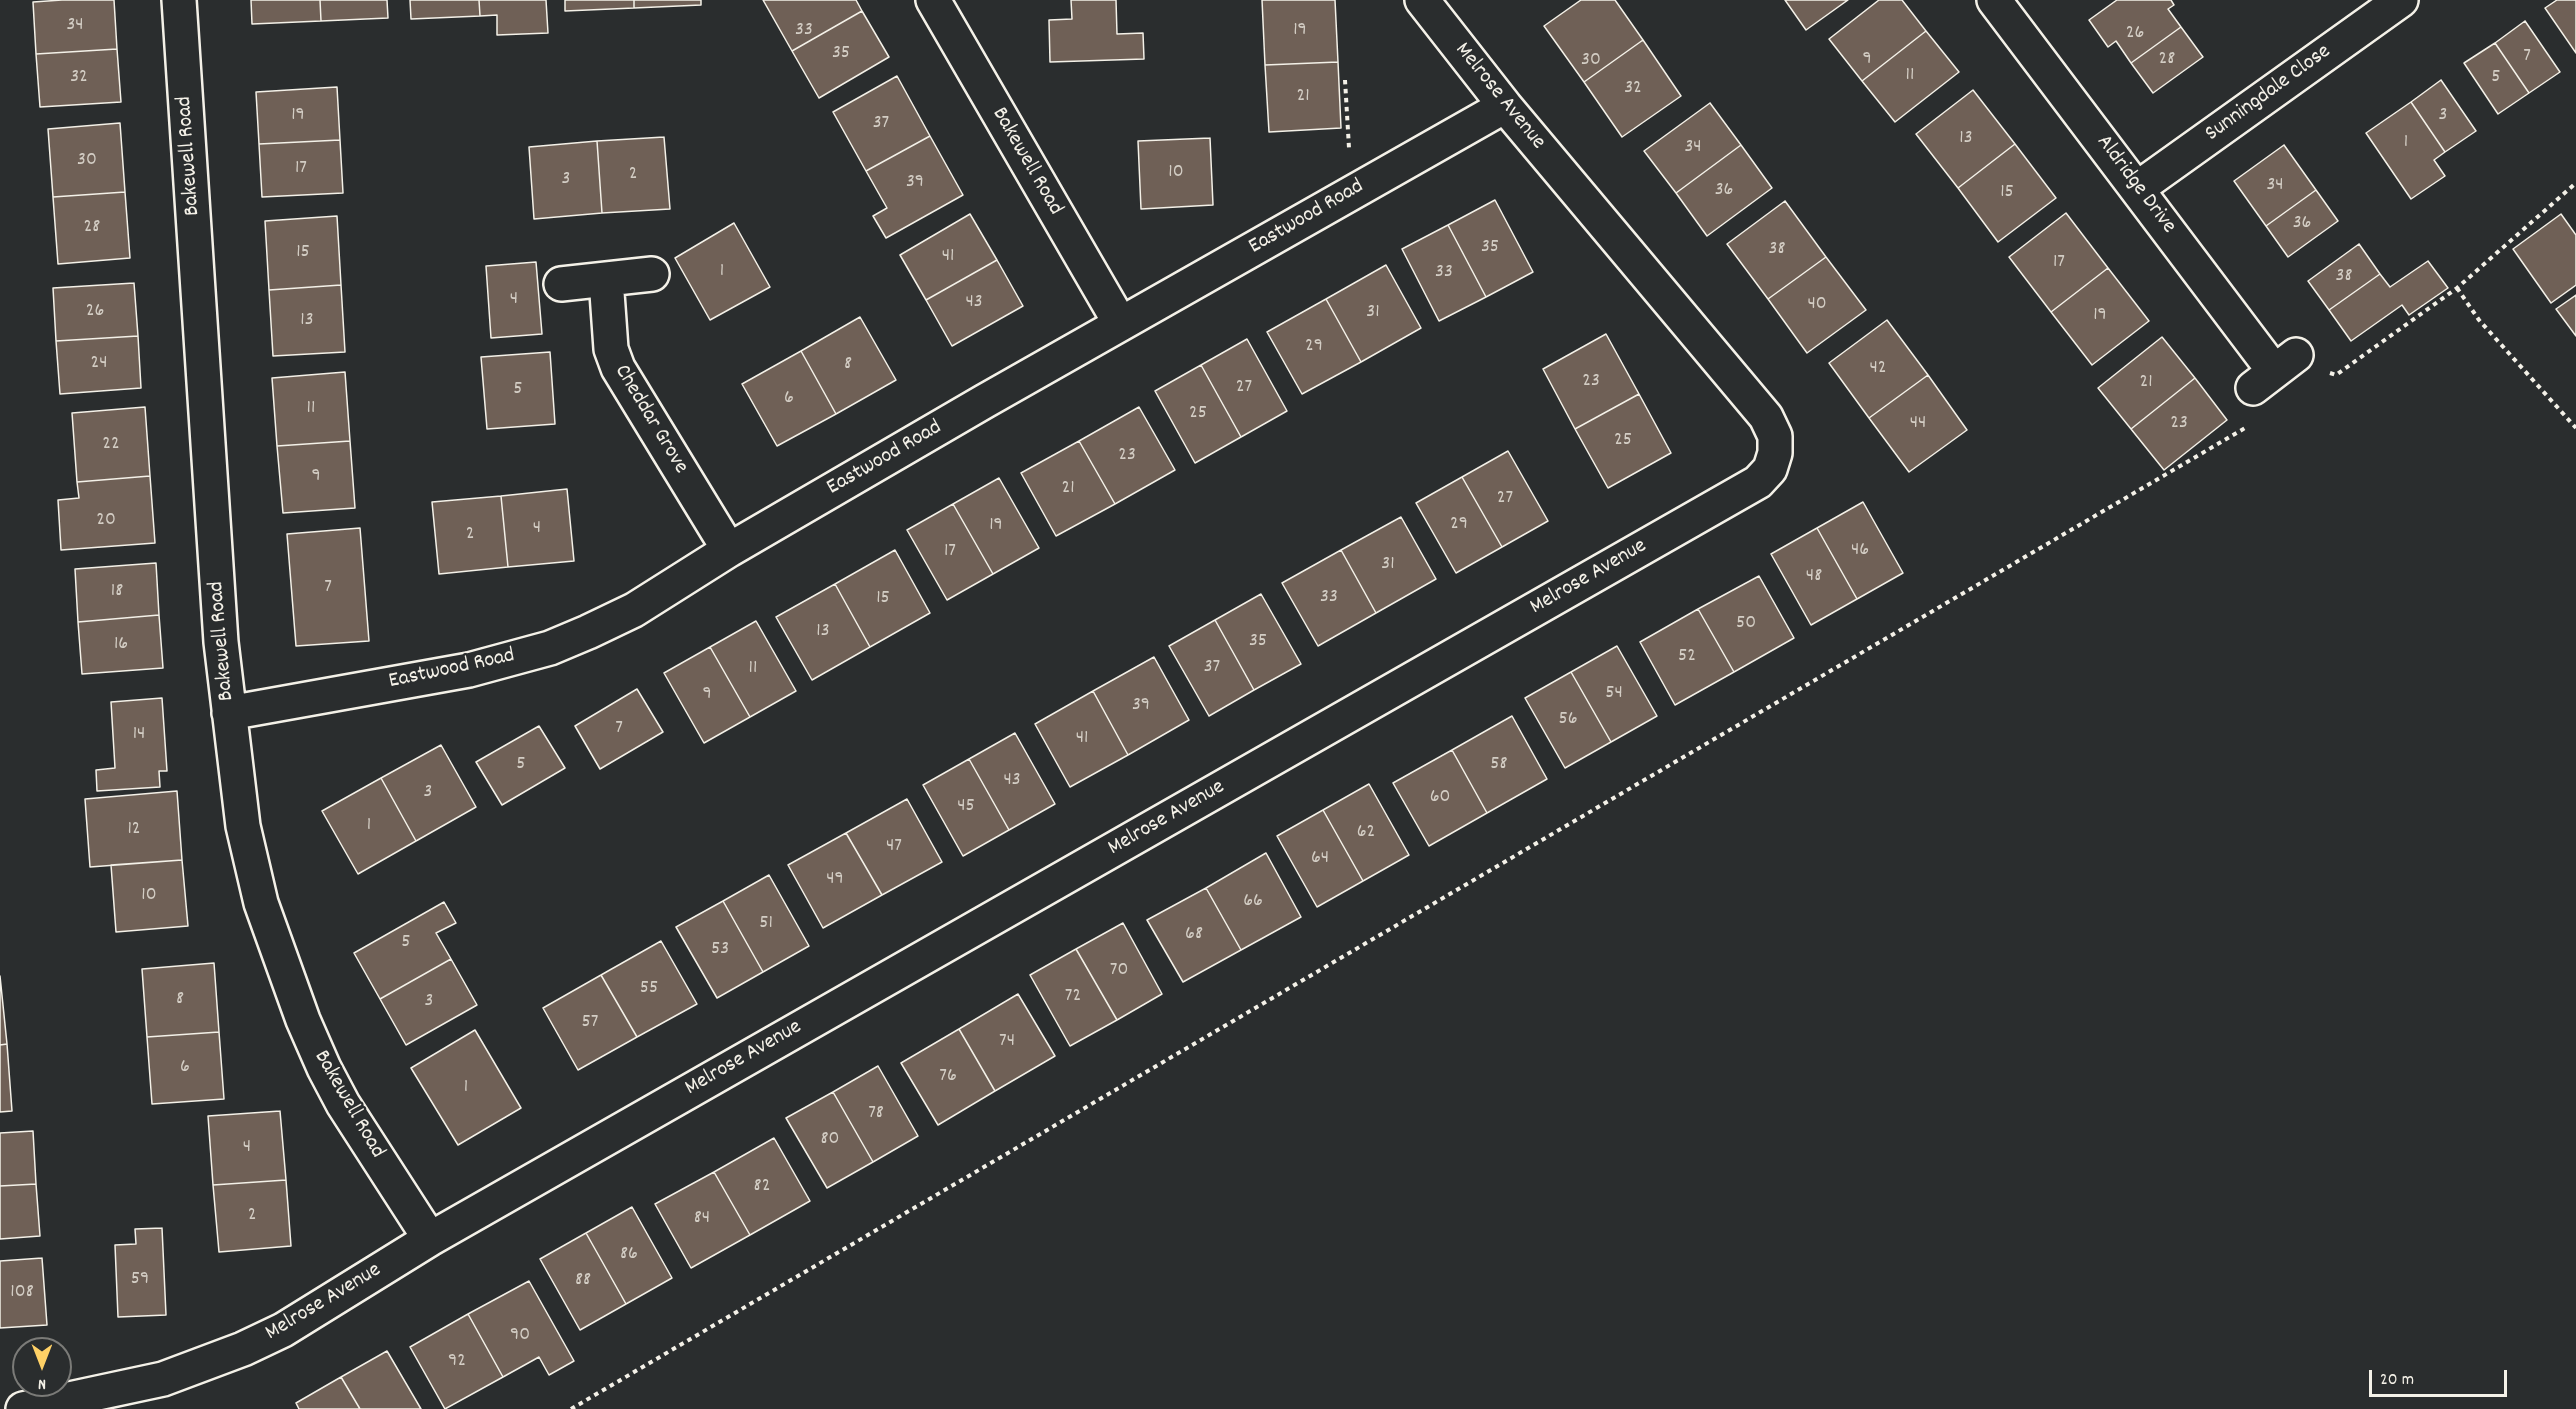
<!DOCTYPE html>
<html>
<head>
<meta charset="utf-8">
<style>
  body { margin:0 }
  #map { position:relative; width:2576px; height:1409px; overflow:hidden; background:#2a2d2e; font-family:Dekko,sans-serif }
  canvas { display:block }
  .north { position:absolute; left:12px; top:1337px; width:60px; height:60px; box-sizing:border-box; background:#2a2d2e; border:2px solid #7b7b78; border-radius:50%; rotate:180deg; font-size:16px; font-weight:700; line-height:24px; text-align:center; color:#f4f1e8 }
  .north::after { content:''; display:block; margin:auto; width:21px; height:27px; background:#ffd166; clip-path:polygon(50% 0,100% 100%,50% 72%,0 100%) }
  .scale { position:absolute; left:2369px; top:1370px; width:138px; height:27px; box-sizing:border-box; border:3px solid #f4f1e8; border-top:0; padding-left:8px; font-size:18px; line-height:21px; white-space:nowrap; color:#f4f1e8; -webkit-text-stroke:4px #2a2d2e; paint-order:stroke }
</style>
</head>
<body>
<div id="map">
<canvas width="2576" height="1409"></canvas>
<div class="north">N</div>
<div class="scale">20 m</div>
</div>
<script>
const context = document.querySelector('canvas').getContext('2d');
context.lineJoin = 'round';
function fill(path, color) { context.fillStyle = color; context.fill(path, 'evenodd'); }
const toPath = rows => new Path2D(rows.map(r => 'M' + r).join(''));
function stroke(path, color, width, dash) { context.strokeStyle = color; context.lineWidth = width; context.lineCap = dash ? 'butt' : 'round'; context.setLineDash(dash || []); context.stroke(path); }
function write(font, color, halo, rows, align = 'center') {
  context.font = font + ' Dekko,sans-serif'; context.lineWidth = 4.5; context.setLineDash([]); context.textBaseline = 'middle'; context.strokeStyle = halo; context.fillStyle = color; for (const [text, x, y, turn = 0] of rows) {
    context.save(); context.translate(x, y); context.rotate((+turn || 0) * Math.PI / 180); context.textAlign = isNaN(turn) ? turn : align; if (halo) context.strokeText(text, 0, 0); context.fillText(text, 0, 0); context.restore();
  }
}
const building = toPath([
  [62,0,114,0,117,49,36,54,33,2,62,0],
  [251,0,320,0,321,21,252,24,251,0],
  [320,0,387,0,388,18,321,21,320,0],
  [410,0,479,0,480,16,411,19,410,0],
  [479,0,546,0,548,33,497,35,497,15,480,16,479,0],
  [565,0,634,0,634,8,565,11,565,0],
  [634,0,701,0,701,5,634,8,634,0],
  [763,0,856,0,862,11,792,51,763,0],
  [1071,0,1116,0,1117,34,1143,33,1144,59,1050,62,1049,20,1072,19,1071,0],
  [1262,0,1335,0,1338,62,1265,65,1262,0],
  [1581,0,1615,0,1643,40,1584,82,1544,26,1581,0],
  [1785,0,1848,0,1806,30,1785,0],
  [1879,0,1902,0,1926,31,1862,81,1829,39,1879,0],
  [2117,0,2171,0,2174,5,2168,9,2181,27,2131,63,2116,41,2108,47,2089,20,2117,0],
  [2557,0,2576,0,2576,53,2545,8,2557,0],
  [862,11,889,57,819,98,792,51,862,11],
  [2525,21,2560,72,2529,93,2495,43,2525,21],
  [2181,27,2203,57,2153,93,2131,63,2181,27],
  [1926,31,1959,72,1895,122,1862,81,1926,31],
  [1643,40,1681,96,1622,137,1584,82,1643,40],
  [2495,43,2529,93,2498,114,2464,63,2495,43],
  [117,49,121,102,40,107,36,54,117,49],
  [1338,62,1341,128,1269,132,1265,65,1338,62],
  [897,76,930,136,866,171,833,112,897,76],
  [2441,80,2476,131,2445,152,2411,102,2441,80],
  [337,87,340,140,259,144,256,92,337,87],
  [1973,90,2015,144,1958,188,1916,134,1973,90],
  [2411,102,2445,152,2434,160,2445,176,2411,199,2366,133,2411,102],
  [1710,103,1741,145,1676,193,1644,151,1710,103],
  [120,123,125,192,53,197,48,129,120,123],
  [930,136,963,195,886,238,873,216,887,208,866,171,930,136],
  [664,137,670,209,602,213,597,141,664,137],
  [1210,138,1213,205,1141,209,1138,141,1210,138],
  [340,140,343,193,262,197,259,144,340,140],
  [597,141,602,213,534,219,529,147,597,141],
  [2015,144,2056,198,1998,242,1958,188,2015,144],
  [1741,145,1772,188,1707,236,1676,193,1741,145],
  [2284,145,2316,190,2266,226,2234,181,2284,145],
  [2316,190,2338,221,2288,257,2266,226,2316,190],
  [125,192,130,258,58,264,53,197,125,192],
  [1495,200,1533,272,1486,297,1448,225,1495,200],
  [1785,201,1826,257,1768,299,1727,244,1785,201],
  [2066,213,2108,268,2051,312,2009,257,2066,213],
  [970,214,997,260,926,300,900,255,970,214],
  [2561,214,2576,235,2576,285,2551,303,2513,249,2561,214],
  [337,216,341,285,269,290,265,221,337,216],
  [734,223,770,287,710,320,675,258,734,223],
  [1448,225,1486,297,1439,321,1402,249,1448,225],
  [2359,244,2380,274,2329,310,2308,281,2359,244],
  [1826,257,1866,310,1807,353,1768,299,1826,257],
  [997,260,1023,306,952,346,926,300,997,260],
  [2428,261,2448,288,2409,315,2402,305,2351,341,2329,310,2380,274,2390,287,2428,261],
  [536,262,542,334,491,338,486,266,536,262],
  [1386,265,1421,328,1361,362,1326,299,1386,265],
  [2108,268,2149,321,2092,365,2051,312,2108,268],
  [134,283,138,336,56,341,53,288,134,283],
  [341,285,345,352,273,356,269,290,341,285],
  [2576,295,2576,336,2556,309,2576,295],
  [1326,299,1361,362,1302,394,1267,332,1326,299],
  [860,317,896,380,836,414,801,351,860,317],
  [1887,320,1928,375,1869,418,1829,363,1887,320],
  [1606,334,1639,394,1575,429,1543,369,1606,334],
  [138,336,141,388,60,394,56,341,138,336],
  [2162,337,2195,378,2131,429,2098,388,2162,337],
  [1247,339,1287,411,1241,437,1201,365,1247,339],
  [801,351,836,414,777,446,742,384,801,351],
  [550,352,555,424,487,429,481,357,550,352],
  [1201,365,1241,437,1195,463,1155,391,1201,365],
  [345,372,350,441,277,446,272,378,345,372],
  [1928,375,1967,430,1909,472,1869,418,1928,375],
  [2195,378,2227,420,2164,470,2131,429,2195,378],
  [1639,394,1671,453,1608,488,1575,429,1639,394],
  [145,407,150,476,77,482,72,413,145,407],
  [1139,407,1175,470,1115,504,1079,441,1139,407],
  [350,441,355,508,283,513,277,446,350,441],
  [1079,441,1115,504,1056,536,1021,473,1079,441],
  [1508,451,1548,521,1502,547,1462,477,1508,451],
  [150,476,155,543,61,550,58,500,79,498,77,482,150,476],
  [1462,477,1502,547,1456,573,1416,503,1462,477],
  [999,478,1039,548,993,574,953,504,999,478],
  [567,489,574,561,508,567,501,496,567,489],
  [501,496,508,567,439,574,432,502,501,496],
  [1863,502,1903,573,1857,599,1817,528,1863,502],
  [953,504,993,574,947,600,907,530,953,504],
  [1401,517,1436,579,1376,613,1341,550,1401,517],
  [360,528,369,641,296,646,287,534,360,528],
  [1817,528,1857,599,1811,625,1771,554,1817,528],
  [895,550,930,613,870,647,835,584,895,550],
  [1341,550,1376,613,1318,646,1282,583,1341,550],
  [156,563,159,615,78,622,75,569,156,563],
  [1759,576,1794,638,1734,672,1698,609,1759,576],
  [835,584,870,647,812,680,776,617,835,584],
  [1261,594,1301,664,1254,690,1215,620,1261,594],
  [1698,609,1734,672,1675,705,1640,642,1698,609],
  [159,615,163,668,82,674,78,622,159,615],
  [1215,620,1254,690,1209,716,1169,646,1215,620],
  [756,621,796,691,750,717,710,647,756,621],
  [1617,646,1657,716,1611,742,1571,672,1617,646],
  [710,647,750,717,704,743,664,673,710,647],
  [1154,657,1189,720,1128,755,1093,691,1154,657],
  [1571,672,1611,742,1565,768,1525,698,1571,672],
  [637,689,663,732,600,769,575,726,637,689],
  [1093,691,1128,755,1070,787,1035,724,1093,691],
  [162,698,167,771,159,771,160,787,97,791,96,770,115,768,111,702,162,698],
  [1512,716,1547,779,1487,813,1452,750,1512,716],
  [539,726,565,768,502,805,476,762,539,726],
  [1015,733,1055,804,1009,830,969,759,1015,733],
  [441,745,476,807,416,841,381,778,441,745],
  [1452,750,1487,813,1429,846,1393,783,1452,750],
  [969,759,1009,830,963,856,923,785,969,759],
  [381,778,416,841,358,874,322,811,381,778],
  [1369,784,1409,855,1363,881,1323,810,1369,784],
  [177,791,182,860,90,867,85,799,177,791],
  [907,799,942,862,882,895,846,833,907,799],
  [1323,810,1363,881,1317,907,1277,836,1323,810],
  [846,833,882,895,823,928,788,865,846,833],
  [1266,853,1301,917,1241,950,1206,888,1266,853],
  [182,860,188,926,116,932,111,865,182,860],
  [769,875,809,946,763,972,723,901,769,875],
  [1206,888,1241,950,1183,982,1147,920,1206,888],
  [723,901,763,972,717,998,676,927,723,901],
  [444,902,456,923,436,933,451,959,380,999,354,953,444,902],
  [1123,923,1162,994,1117,1020,1076,949,1123,923],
  [661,941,697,1004,637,1037,601,975,661,941],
  [1076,949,1117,1020,1070,1046,1030,975,1076,949],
  [451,959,477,1005,406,1045,380,999,451,959],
  [214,963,219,1032,147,1037,142,969,214,963],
  [601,975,637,1037,578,1070,543,1008,601,975],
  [0,976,7,1044,0,1045,0,976],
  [1018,994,1055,1056,995,1091,959,1029,1018,994],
  [959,1029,995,1091,938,1125,901,1063,959,1029],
  [475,1030,521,1108,458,1145,411,1068,475,1030],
  [219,1032,224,1099,152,1104,147,1037,219,1032],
  [7,1044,12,1111,0,1112,0,1045,7,1044],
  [878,1066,918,1136,873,1162,833,1092,878,1066],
  [833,1092,873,1162,827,1188,786,1118,833,1092],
  [280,1111,286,1180,213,1185,208,1116,280,1111],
  [33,1131,36,1184,0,1186,0,1133,33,1131],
  [774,1138,810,1201,750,1235,714,1172,774,1138],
  [714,1172,750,1235,691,1268,655,1204,714,1172],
  [286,1180,291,1246,219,1252,213,1185,286,1180],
  [36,1184,40,1236,0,1239,0,1186,36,1184],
  [632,1207,672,1278,626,1304,586,1233,632,1207],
  [162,1228,166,1315,118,1317,115,1245,136,1244,135,1229,162,1228],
  [586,1233,626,1304,580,1330,540,1259,586,1233],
  [42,1258,47,1325,0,1328,0,1261,42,1258],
  [529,1281,574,1361,549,1375,539,1357,503,1377,468,1314,529,1281],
  [468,1314,503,1377,445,1409,410,1347,468,1314],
  [387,1351,421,1409,360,1409,341,1377,387,1351],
  [341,1377,360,1409,299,1409,296,1403,341,1377]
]);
fill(building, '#6f6056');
stroke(building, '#f4f1e8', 1.5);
const minor = toPath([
  [179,0,221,642,243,826,261,903,303,1020,324,1068,343,1104,430,1239],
  [933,0,1120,323],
  [1994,0,2274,371],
  [2138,188,2401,0],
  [606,279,611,349,618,368,729,550],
  [561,284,652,274],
  [2253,388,2296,355],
  [229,713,469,670,550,648,588,632,634,610,729,550,985,401,1505,106],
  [23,1409,163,1379,243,1349,283,1330,430,1239,1758,482,1770,469,1775,453,1775,436,1766,417,1505,106,1422,0]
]);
stroke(minor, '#f4f1e8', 38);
stroke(toPath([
  [1345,80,1349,148],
  [2457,288,2479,320,2576,428],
  [2330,373,2336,375,2457,288,2576,183],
  [571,1409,2245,428]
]), '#f4f1e8', 4, [4.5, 4.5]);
stroke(minor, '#2a2d2e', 33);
write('20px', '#d3cdc4', null, [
  ["34",75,26],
  ["33",804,31],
  ["19",1300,31],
  ["26",2135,34],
  ["35",841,54],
  ["7",2527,57],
  ["9",1867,60],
  ["28",2167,60],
  ["30",1591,61],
  ["11",1910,76],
  ["32",79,78],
  ["5",2496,78],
  ["32",1633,89],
  ["21",1303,97],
  ["19",298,116],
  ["3",2443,116],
  ["37",881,124],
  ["13",1966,139],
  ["1",2406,143],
  ["34",1693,148],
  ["30",87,161],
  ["17",301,169],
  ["10",1176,173],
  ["2",633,175],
  ["3",566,180],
  ["39",915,183],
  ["34",2275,186],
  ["36",1724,191],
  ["15",2007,193],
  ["36",2302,224],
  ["28",92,228],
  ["35",1490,248],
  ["38",1777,250],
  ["15",303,253],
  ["41",948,257],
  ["17",2059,263],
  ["1",722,272],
  ["33",1444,273],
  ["38",2344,277],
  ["4",514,300],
  ["43",974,303],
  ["40",1817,305],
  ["26",95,312],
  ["31",1373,313],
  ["19",2100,316],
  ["13",307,321],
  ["29",1314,347],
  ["24",99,364],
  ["8",848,365],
  ["42",1878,369],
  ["23",1591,382],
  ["21",2146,383],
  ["27",1244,388],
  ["5",518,390],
  ["6",789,399],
  ["11",311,409],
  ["25",1198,414],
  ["44",1918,424],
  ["23",2179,424],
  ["25",1623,441],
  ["22",111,445],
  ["23",1127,456],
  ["9",316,477],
  ["21",1068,489],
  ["27",1505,499],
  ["20",106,521],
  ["29",1459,525],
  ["19",996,526],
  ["4",537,529],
  ["2",470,535],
  ["46",1860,551],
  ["17",950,552],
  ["31",1388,565],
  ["48",1814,577],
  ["7",328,588],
  ["18",117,592],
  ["33",1329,598],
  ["15",883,599],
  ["50",1746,624],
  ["13",823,632],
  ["35",1258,642],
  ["16",121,645],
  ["52",1687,657],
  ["37",1212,668],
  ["11",753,669],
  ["54",1614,694],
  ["9",707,695],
  ["39",1141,706],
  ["56",1568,720],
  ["7",619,729],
  ["14",139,735],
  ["41",1082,739],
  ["5",521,765],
  ["58",1499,765],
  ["43",1012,781],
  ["3",428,793],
  ["60",1440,798],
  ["45",966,807],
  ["1",369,826],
  ["12",134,830],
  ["62",1366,833],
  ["47",894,847],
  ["64",1320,859],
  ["49",835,880],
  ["10",149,896],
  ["66",1253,902],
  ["51",766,924],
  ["68",1194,935],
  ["5",406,943],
  ["53",720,950],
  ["70",1119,971],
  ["55",649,989],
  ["72",1073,997],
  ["8",180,1000],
  ["3",429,1002],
  ["57",590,1023],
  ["74",1007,1042],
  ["6",185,1068],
  ["76",948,1077],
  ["1",466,1088],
  ["78",876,1114],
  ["80",830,1140],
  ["4",247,1148],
  ["82",762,1187],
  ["2",252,1216],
  ["84",702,1219],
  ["86",629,1255],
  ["59",140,1280],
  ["88",583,1281],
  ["108",22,1293],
  ["90",520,1336],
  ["92",457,1362]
]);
write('22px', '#f4f1e8', '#2a2d2e', [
  ["Sunningdale Close",2269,94,-36],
  ["Melrose Avenue",1499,97,51],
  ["Bakewell Road",190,156,-94],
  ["Bakewell Road",1026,162,60],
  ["Aldridge Drive",2135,185,53],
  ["Eastwood Road",1307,218,-30],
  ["Cheddar Grove",650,420,59],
  ["Eastwood Road",885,459,-30],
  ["Melrose Avenue",1589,578,-30],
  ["Bakewell Road",223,641,-95],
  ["Eastwood Road",452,670,-12],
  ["Melrose Avenue",1167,819,-30],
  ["Melrose Avenue",744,1059,-30],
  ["Bakewell Road",348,1105,60],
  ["Melrose Avenue",324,1303,-31]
]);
</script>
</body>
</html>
